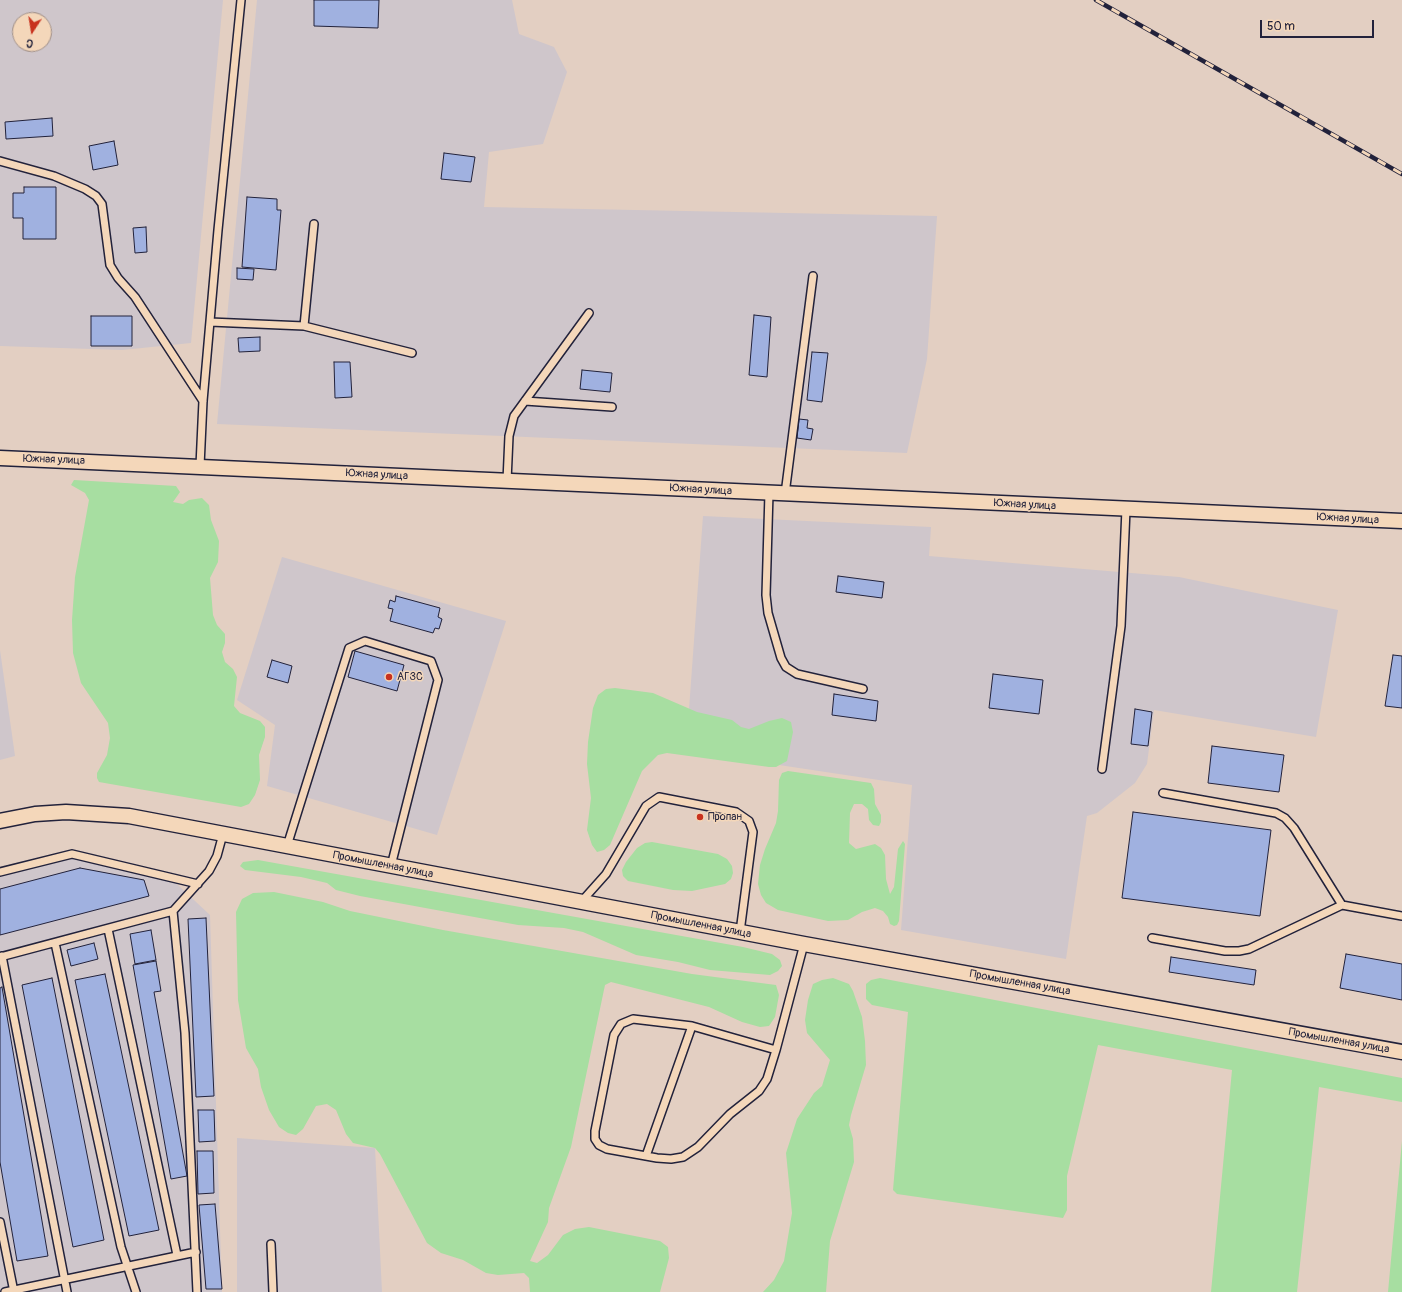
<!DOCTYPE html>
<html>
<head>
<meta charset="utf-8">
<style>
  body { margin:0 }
  #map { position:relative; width:1402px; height:1292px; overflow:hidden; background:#e3cfc2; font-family:Pangolin,sans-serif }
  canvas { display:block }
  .north { position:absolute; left:12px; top:12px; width:40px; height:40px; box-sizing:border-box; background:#f4d7ba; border:1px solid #a08f87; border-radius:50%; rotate:192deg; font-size:11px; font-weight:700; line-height:16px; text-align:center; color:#22223b }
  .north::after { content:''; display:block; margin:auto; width:14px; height:18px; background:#c8321e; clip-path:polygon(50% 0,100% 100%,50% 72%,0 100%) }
  .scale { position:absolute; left:1260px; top:20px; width:114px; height:18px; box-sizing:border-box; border:2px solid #22223b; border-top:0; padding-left:5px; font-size:12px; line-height:14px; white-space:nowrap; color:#22223b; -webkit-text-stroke:3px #f4d7ba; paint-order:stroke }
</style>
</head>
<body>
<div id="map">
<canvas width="1402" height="1292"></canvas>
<div class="north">С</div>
<div class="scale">50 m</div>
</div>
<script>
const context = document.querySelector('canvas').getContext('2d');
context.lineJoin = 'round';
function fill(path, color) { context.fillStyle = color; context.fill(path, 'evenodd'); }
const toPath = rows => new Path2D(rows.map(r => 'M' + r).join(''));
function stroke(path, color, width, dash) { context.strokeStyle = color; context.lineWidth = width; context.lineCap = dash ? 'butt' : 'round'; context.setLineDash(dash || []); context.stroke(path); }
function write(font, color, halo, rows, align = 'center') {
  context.font = font + ' Pangolin,sans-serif'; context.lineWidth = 3; context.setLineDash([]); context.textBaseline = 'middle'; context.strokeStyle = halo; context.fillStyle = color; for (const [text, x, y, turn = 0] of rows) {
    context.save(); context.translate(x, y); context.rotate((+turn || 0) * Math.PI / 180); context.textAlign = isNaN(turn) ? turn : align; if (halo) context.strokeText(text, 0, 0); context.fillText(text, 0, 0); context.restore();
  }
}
fill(toPath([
  [0,0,223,0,191,343,122,350,0,346],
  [20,20,44,20,44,44,20,44],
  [257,0,512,0,519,34,554,47,567,72,543,144,489,152,484,207,937,216,927,359,907,453,217,424],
  [703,516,931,527,929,556,1179,577,1338,610,1316,737,1154,710,1147,764,1135,783,1097,813,1087,816,1066,959,901,930,912,785,686,751],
  [282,557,506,621,437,835,267,786,275,725,237,700],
  [0,650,15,756,0,760],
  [72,850,164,872,210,915,222,1292,0,1292,0,869],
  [237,1138,375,1148,382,1292,237,1292]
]), '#cfc6cb');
fill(toPath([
  [74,480,176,486,180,492,173,502,183,504,189,500,202,498,209,505,211,520,219,541,218,562,210,578,213,615,217,625,225,634,225,643,222,652,225,662,233,669,237,677,234,706,240,713,260,721,265,727,265,737,259,755,260,780,255,795,249,804,241,807,99,782,97,778,97,773,107,755,110,738,108,723,81,683,73,653,72,620,75,577,89,500,85,493,71,485],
  [615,688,653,693,697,712,732,720,741,727,749,729,769,721,782,718,791,722,793,732,787,761,776,767,769,767,667,753,658,755,642,771,610,845,604,850,597,852,592,845,587,830,591,798,587,764,588,742,593,708,598,695,606,689],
  [788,771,871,783,874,789,875,804,881,815,881,822,879,826,873,825,869,820,868,809,862,804,854,804,850,813,849,843,856,849,875,844,881,848,885,855,886,879,890,894,894,887,898,849,903,841,905,844,899,921,897,925,894,926,890,924,888,917,883,911,875,908,862,912,848,920,828,921,778,910,766,903,761,895,758,884,760,865,765,849,776,823,778,811,779,780,782,773],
  [652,842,718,854,727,859,732,866,733,873,731,879,725,884,692,891,673,890,628,881,623,876,622,870,626,862,637,848,645,843],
  [258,860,743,947,772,954,780,960,782,966,778,971,770,975,710,970,678,962,636,955,583,932,564,928,518,925,360,896,336,890,327,883,301,877,245,870,240,866,243,862],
  [274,892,323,902,350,911,443,930,692,974,776,985,779,995,775,1017,769,1026,760,1027,742,1022,709,1007,611,982,605,985,571,1147,549,1208,548,1222,530,1261,537,1263,548,1255,563,1235,575,1229,589,1227,660,1241,668,1247,669,1258,660,1292,530,1292,529,1278,524,1273,498,1275,486,1273,463,1260,441,1253,427,1243,380,1154,375,1148,353,1143,346,1134,336,1110,327,1104,316,1106,303,1129,296,1135,288,1133,279,1127,269,1110,261,1087,258,1069,246,1048,238,1000,236,912,242,899,253,893],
  [833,978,849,984,853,991,862,1017,865,1041,866,1065,851,1115,849,1125,853,1139,854,1162,830,1241,826,1292,763,1292,774,1280,784,1261,792,1213,786,1153,797,1119,814,1093,822,1086,830,1060,807,1033,805,1020,808,1000,813,984,822,980],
  [880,978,1402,1078,1402,1102,1319,1087,1297,1292,1211,1292,1232,1070,1098,1045,1067,1176,1067,1210,1063,1218,897,1194,893,1190,908,1012,872,1005,866,999,866,984,871,980],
  [1402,1141,1402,1292,1388,1292]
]), '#a7dea1');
const building = toPath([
  [314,0,379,0,378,28,314,26,314,0],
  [52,118,53,136,6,139,5,122,52,118],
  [114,141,118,165,93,170,89,146,114,141],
  [444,153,475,157,471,182,441,179,444,153],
  [24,187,56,187,56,239,23,239,23,218,13,218,13,193,24,193,24,187],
  [247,197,277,199,277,210,281,210,276,270,242,267,247,197],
  [146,227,147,252,135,253,133,228,146,227],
  [237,268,254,269,253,280,237,279,237,268],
  [754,315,771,317,767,377,749,375,754,315],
  [91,316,132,316,132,346,91,346,91,316],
  [260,337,260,351,239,352,238,338,260,337],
  [812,352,828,353,822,402,807,400,812,352],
  [334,362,350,362,352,397,335,398,334,362],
  [582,370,612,373,610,392,580,389,582,370],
  [799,419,808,420,807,428,813,429,811,440,797,438,799,419],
  [838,576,884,582,882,598,836,592,838,576],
  [396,596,440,608,438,617,442,619,439,629,435,628,433,633,390,621,393,609,388,608,390,600,395,602,396,596],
  [355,651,404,665,397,691,348,677,355,651],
  [1393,655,1402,656,1402,708,1385,706,1393,655],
  [272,660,292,666,288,683,267,677,272,660],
  [993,674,1043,680,1039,714,989,708,993,674],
  [834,694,878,701,876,721,832,715,834,694],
  [1135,709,1152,712,1148,746,1131,744,1135,709],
  [1212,746,1284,755,1279,792,1208,783,1212,746],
  [1133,812,1271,830,1260,916,1122,898,1133,812],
  [80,868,144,880,149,896,0,935,0,889,80,868],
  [206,918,214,1096,196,1097,188,919,206,918],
  [151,930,156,960,135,964,130,934,151,930],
  [94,943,98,959,71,966,67,950,94,943],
  [1346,954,1402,964,1402,1000,1340,988,1346,954],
  [1171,957,1256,970,1254,985,1169,972,1171,957],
  [156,961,161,991,154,992,187,1176,171,1179,133,965,156,961],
  [105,974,159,1230,129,1236,75,980,105,974],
  [52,978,104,1240,73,1247,22,985,52,978],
  [2,987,48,1256,17,1261,0,1162,0,988,2,987],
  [198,1110,214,1110,215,1141,199,1142,198,1110],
  [197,1151,213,1151,214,1193,198,1194,197,1151],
  [215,1204,222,1289,206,1289,199,1205,215,1204]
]);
fill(building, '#a0b1e0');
stroke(building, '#22223b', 1);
const lane = toPath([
  [0,161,54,176,85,189,96,196,102,204,110,265,118,278,135,297,203,401],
  [210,322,304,326,412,353],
  [304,326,314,224],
  [525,401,612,407],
  [200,466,203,401,218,230,241,0],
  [507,481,509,436,514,416,589,313],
  [769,493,766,595,768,613,781,658,786,667,797,674,863,689],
  [785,494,813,276],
  [1102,769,1121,626,1126,509],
  [1163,793,1276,813,1285,818,1294,828,1342,905],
  [287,846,349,648,365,641,431,661,438,680,391,866],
  [0,872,72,854,198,884],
  [581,902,606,874,646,806,659,797,736,812,749,821,753,832,740,932],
  [108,929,177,1255],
  [1152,938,1225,951,1239,951,1249,949,1342,905,1402,916],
  [55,943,121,1247,136,1292],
  [2,956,67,1292],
  [0,957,173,911],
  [776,1050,692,1026,633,1019,621,1024,614,1035,595,1131,595,1139,599,1145,607,1149,657,1158,671,1159,683,1157,698,1147,730,1114,759,1091,767,1079,776,1050,804,944],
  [646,1156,692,1026],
  [0,1222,14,1292],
  [271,1244,273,1292],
  [5,1292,196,1252],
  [197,1292,185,1033,173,911,209,871,217,856,223,834]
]);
const street = toPath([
  [0,458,1402,521],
  [0,821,35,814,66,812,129,816,804,944,1402,1052]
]);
stroke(lane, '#22223b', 10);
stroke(street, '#22223b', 17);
stroke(lane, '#f4d7ba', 7);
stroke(street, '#f4d7ba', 14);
const rail = toPath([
  [1096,0,1402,174]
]);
stroke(rail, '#22223b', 4.5);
stroke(rail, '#f4d7ba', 3, [9]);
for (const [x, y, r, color] of [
  [389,677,4,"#c8321e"],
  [700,817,4,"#c8321e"]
]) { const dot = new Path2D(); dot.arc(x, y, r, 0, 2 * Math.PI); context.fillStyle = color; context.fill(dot); stroke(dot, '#f4d7ba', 1.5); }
write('11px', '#22223b', '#f4d7ba', [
  ["Южная улица",54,460,2],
  ["Южная улица",377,475,3],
  ["Южная улица",701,490,3],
  ["Южная улица",1025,505,3],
  ["Южная улица",1348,519,3],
  ["Промышленная улица",383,865,11],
  ["Промышленная улица",701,925,11],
  ["Промышленная улица",1020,983,10],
  ["Промышленная улица",1339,1041,10]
]);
write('11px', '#22223b', '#f4d7ba', [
  ["АГЗС",397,677],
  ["Пропан",708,817]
], 'left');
</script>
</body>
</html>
